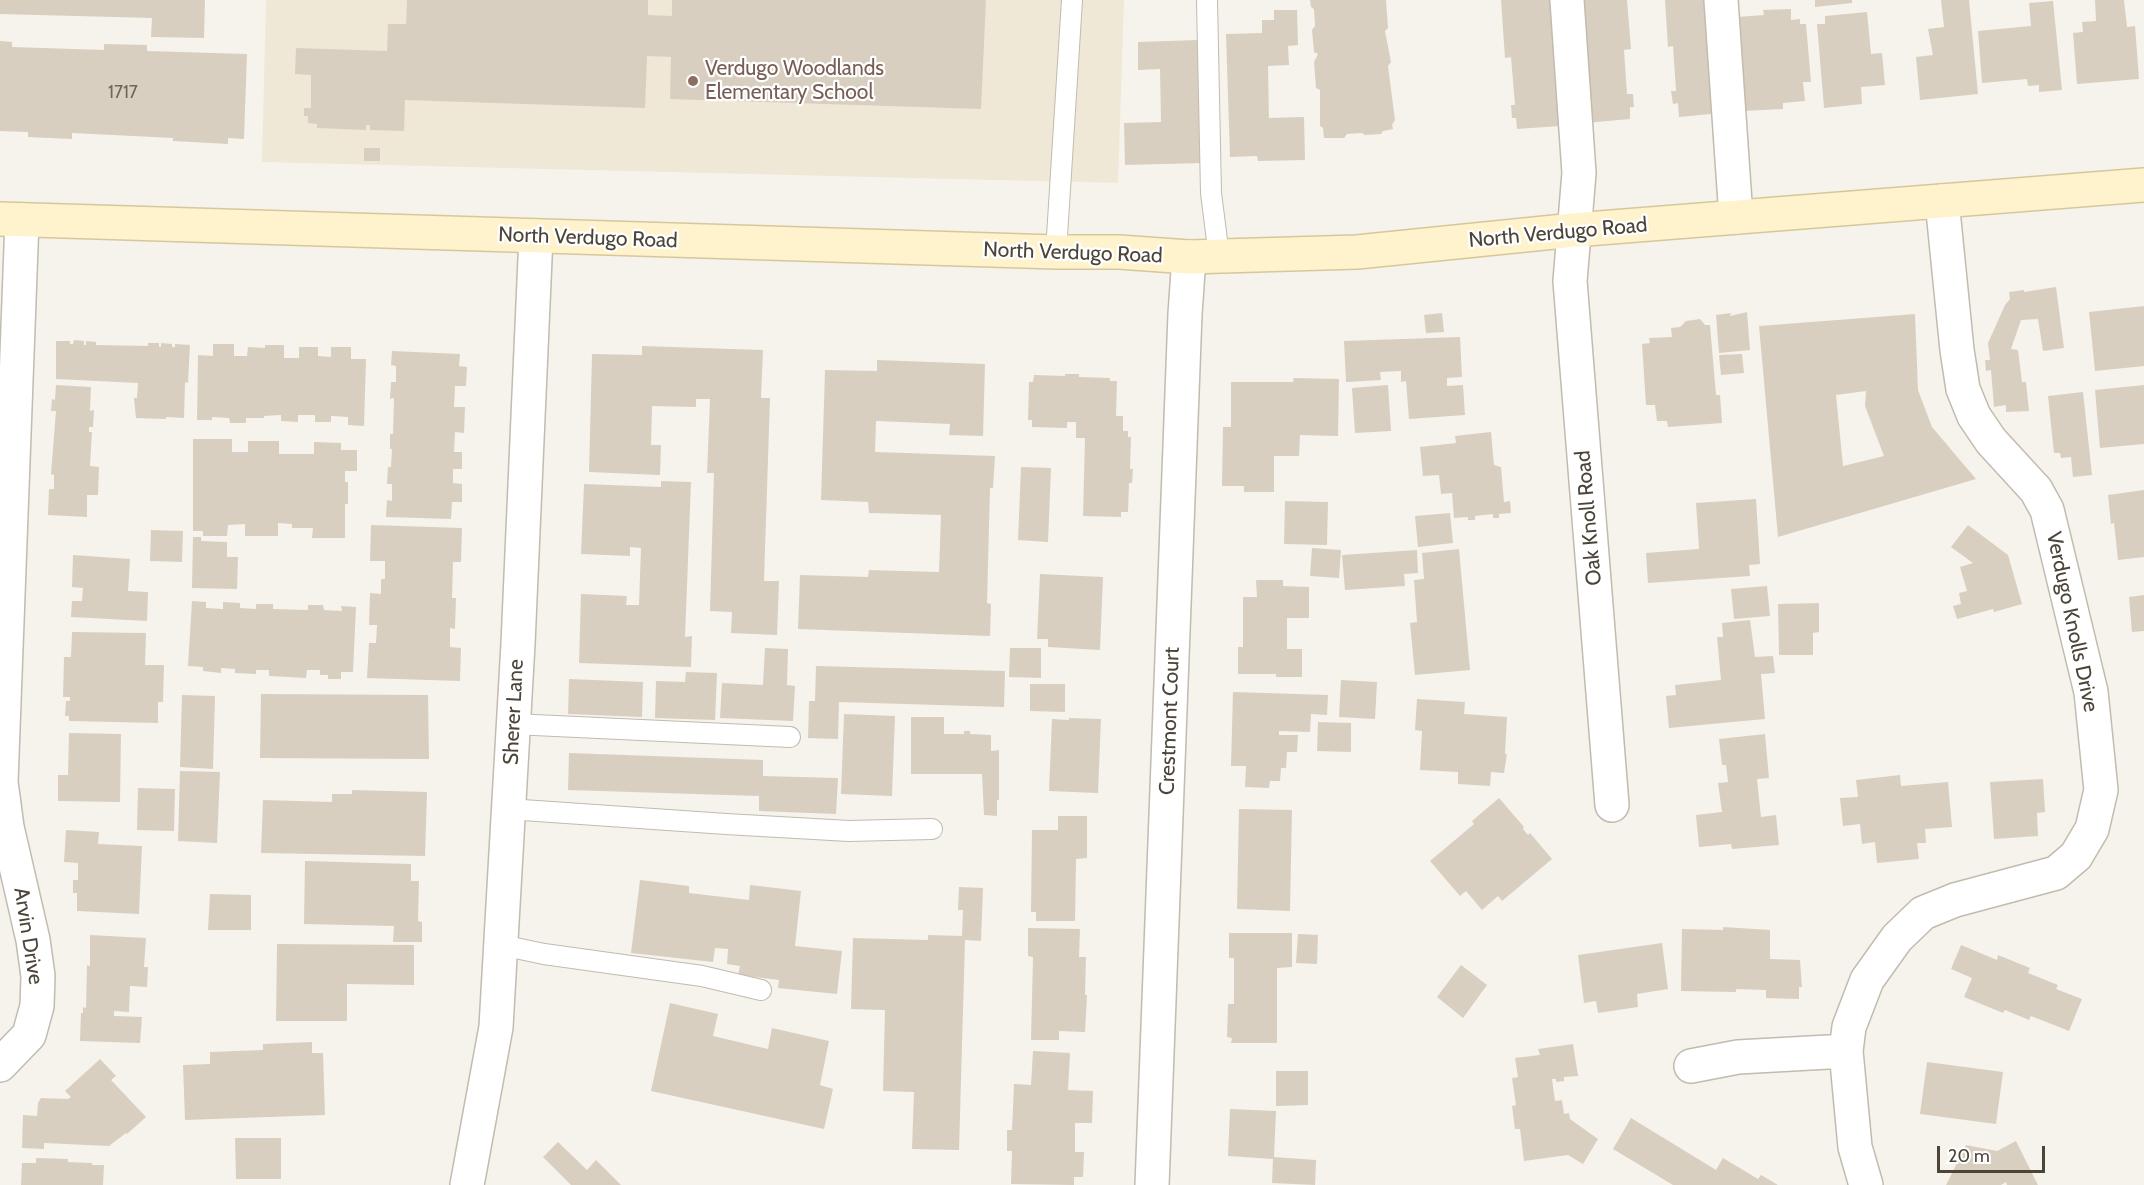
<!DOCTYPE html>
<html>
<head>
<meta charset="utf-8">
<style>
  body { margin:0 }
  #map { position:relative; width:2144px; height:1185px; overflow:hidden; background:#f6f3ec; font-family:Cabin,sans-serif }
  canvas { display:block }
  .scale { position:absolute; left:1937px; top:1146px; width:108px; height:27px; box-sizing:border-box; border:3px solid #4b4439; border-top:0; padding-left:8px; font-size:18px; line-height:21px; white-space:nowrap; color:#4b4439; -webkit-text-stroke:4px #fff; paint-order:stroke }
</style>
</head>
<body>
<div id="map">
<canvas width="2144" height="1185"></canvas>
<div class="scale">20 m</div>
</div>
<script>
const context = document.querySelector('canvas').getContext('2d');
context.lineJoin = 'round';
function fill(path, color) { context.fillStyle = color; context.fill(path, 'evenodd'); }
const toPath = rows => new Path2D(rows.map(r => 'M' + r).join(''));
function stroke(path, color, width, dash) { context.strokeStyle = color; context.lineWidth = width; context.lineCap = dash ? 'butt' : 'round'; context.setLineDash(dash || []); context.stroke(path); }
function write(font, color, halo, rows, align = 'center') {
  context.font = font + ' Cabin,sans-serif'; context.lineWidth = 4.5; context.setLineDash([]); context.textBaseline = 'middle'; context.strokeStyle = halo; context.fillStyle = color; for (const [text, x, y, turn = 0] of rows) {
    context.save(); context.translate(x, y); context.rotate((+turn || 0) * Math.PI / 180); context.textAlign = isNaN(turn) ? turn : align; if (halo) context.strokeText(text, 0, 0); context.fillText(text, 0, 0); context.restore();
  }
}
fill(toPath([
  [266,0,1124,0,1118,183,262,162]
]), '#efe8d6');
fill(toPath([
  [0,0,205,0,204,38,151,37,152,18,0,14],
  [407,0,648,0,648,15,672,16,672,0,986,0,981,109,670,99,671,57,647,56,645,108,405,100,404,131,370,130,370,125,366,125,366,130,317,128,317,124,308,123,308,116,304,116,304,108,311,108,311,75,295,74,296,48,387,51,388,24,406,24],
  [1310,0,1386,0,1388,28,1385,31,1391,62,1388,66,1395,120,1392,125,1393,129,1383,131,1381,134,1365,135,1362,133,1347,134,1344,138,1324,138,1323,128,1320,126,1320,90,1316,88,1314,62,1318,54,1314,52,1312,30,1315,26,1314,9,1311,7],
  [1501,0,1550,0,1560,126,1517,129,1516,118,1512,118,1511,105,1515,105,1511,57,1505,58],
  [1576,0,1627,0,1631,49,1624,50,1627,94,1633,94,1634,107,1630,107,1630,119,1585,123],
  [1665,0,1714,0,1722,113,1679,117,1678,103,1673,104,1671,91,1676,91,1673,46,1668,47],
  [1815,0,1852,0,1852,3,1815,7],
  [1941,0,1969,0,1978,94,1920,100,1916,57,1933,55,1928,29,1944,27],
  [2095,0,2124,0,2127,27,2135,26,2139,79,2077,84,2073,33,2083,32,2082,22,2096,21],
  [2053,1,2062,90,2039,92,2039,85,2028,86,2027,79,1982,83,1978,31,2031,26,2029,3],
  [1791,9,1791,20,1800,19,1800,24,1806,24,1811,82,1803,82,1805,101,1783,103,1783,109,1743,111,1737,17,1764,15,1763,10],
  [1274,10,1297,10,1298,45,1288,46,1289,65,1268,66,1269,118,1304,117,1305,160,1258,161,1257,156,1230,157,1226,34,1262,33,1262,20,1274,20],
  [1867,12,1871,54,1882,53,1885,85,1861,87,1862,104,1824,108,1817,24,1825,24,1825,16],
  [1198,40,1202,163,1125,165,1124,123,1161,122,1160,69,1138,70,1138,42],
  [0,41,12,42,12,47,104,50,104,44,147,45,147,51,247,54,244,139,228,138,228,144,173,141,173,138,72,133,72,139,28,137,28,132,0,131],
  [364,148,380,148,380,161,364,161],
  [2056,287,2064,348,2043,351,2038,319,2021,320,2011,349,2018,350,2022,382,2026,382,2029,411,2006,412,2006,405,1994,407,1991,370,1986,371,1985,360,1990,360,1988,343,2005,305,2010,299,2009,292,2024,290,2024,292],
  [2144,306,2144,366,2095,371,2089,312],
  [1747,312,1750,350,1719,353,1716,315,1731,313,1730,316],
  [1442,313,1444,332,1426,333,1424,315],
  [1915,314,1918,390,1932,427,1976,479,1778,537,1759,326],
  [1866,391,1865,406,1884,456,1843,466,1836,395],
  [1700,319,1705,325,1710,325,1716,395,1720,395,1722,423,1668,427,1667,421,1657,421,1655,405,1646,405,1642,344,1650,343,1649,338,1672,337,1671,328,1680,327,1686,321],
  [1460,337,1462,377,1447,378,1447,386,1463,385,1465,415,1409,419,1406,381,1401,382,1401,371,1380,372,1381,380,1346,382,1344,341],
  [74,340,84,341,84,345,86,345,86,341,96,342,96,345,148,346,148,343,159,343,159,347,161,347,161,343,172,344,172,347,175,347,175,344,190,345,188,383,185,382,184,418,166,417,166,419,136,418,134,398,137,398,138,383,56,379,56,341,70,341,70,344,73,344],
  [213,344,234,344,234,356,247,356,248,347,265,348,265,345,284,345,284,358,299,358,299,347,318,347,318,356,331,357,331,347,351,347,351,359,366,359,364,426,348,425,348,417,331,416,331,422,315,422,315,415,298,415,298,422,281,421,281,415,264,416,264,418,246,418,246,423,230,423,229,418,212,417,212,420,197,420,198,355,213,356],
  [642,346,763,350,761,398,770,398,764,581,779,581,777,635,731,633,732,612,710,611,714,473,707,473,710,399,696,399,696,407,652,406,651,445,661,445,660,475,589,472,592,354,642,355],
  [392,351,460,354,459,366,467,367,466,386,455,386,454,407,465,407,464,433,455,432,454,452,462,452,462,469,453,469,453,483,462,484,462,502,452,502,451,519,386,517,387,500,392,501,392,484,387,484,388,467,391,467,392,449,390,449,390,434,393,434,394,398,390,399,391,382,396,382,396,366,391,365],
  [1742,354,1744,373,1721,375,1719,355],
  [877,360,985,364,983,436,949,435,950,424,876,421,875,452,995,456,993,488,990,488,987,603,991,604,990,636,798,629,800,575,868,577,869,570,939,572,941,515,869,513,868,502,821,500,825,370,877,371],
  [1065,374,1079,374,1079,377,1110,378,1110,381,1117,381,1116,416,1123,416,1123,431,1128,431,1128,437,1131,437,1130,469,1133,469,1132,483,1129,483,1128,512,1121,512,1121,517,1083,516,1085,438,1076,438,1076,422,1067,422,1067,428,1032,427,1032,420,1028,420,1029,382,1033,382,1034,375,1065,376],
  [1294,378,1339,379,1338,436,1300,435,1299,456,1274,456,1274,492,1244,492,1244,486,1222,486,1223,427,1231,427,1231,382,1293,382],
  [56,385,91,387,90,411,94,410,93,427,89,427,89,432,92,432,90,466,99,467,98,495,87,495,87,517,48,515,49,489,54,489,54,475,51,474,56,411,51,411,52,399,55,400],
  [1388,385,1391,431,1355,433,1352,388],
  [2144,385,2144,444,2100,448,2095,390],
  [2083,392,2092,475,2073,477,2071,457,2061,458,2060,453,2054,453,2048,396],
  [1491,432,1494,465,1501,467,1504,502,1510,501,1511,513,1499,514,1499,518,1493,518,1493,514,1475,516,1475,520,1468,520,1468,517,1454,518,1452,493,1441,494,1439,475,1423,476,1420,447,1456,443,1455,436],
  [193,439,232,439,232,452,248,452,248,441,279,441,279,454,314,454,314,442,341,443,341,450,357,450,357,471,345,471,345,482,348,482,348,504,345,504,345,538,312,538,313,528,292,528,292,524,278,523,278,536,245,536,245,524,228,525,227,536,203,536,203,531,193,531],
  [1021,467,1051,468,1048,542,1018,540],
  [661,481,691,482,685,637,692,636,691,667,579,663,581,594,627,596,626,605,639,605,641,548,630,547,630,556,581,554,584,484,661,487],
  [2144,490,2144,557,2118,560,2114,523,2111,524,2108,495],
  [1756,499,1760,564,1749,565,1750,576,1648,583,1646,553,1699,549,1696,503],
  [1285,501,1328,502,1327,545,1284,544],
  [1450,513,1453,543,1418,547,1415,516],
  [371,525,462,528,461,562,453,562,452,598,456,598,455,629,450,628,450,647,461,648,460,681,367,678,369,643,376,643,377,625,369,625,370,593,381,594,381,579,385,579,385,561,370,561],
  [1968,525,2008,555,2022,604,1994,612,1993,609,1957,619,1953,606,1961,604,1959,593,1967,591,1960,567,1973,563,1951,547],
  [151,530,183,531,182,562,150,561],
  [193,537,201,537,201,541,227,542,227,557,238,557,237,589,192,588],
  [1312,548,1341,550,1339,578,1310,576],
  [1459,549,1470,670,1415,675,1410,623,1417,622,1414,580,1424,579,1422,553],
  [1417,550,1418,573,1404,574,1405,586,1345,590,1342,555],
  [73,555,130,559,128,591,148,592,147,621,71,617,72,601,82,601,83,588,72,587],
  [1040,574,1103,577,1100,650,1048,647,1048,639,1037,639],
  [1256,580,1283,580,1283,586,1309,587,1309,618,1287,618,1287,649,1302,649,1302,677,1276,677,1276,674,1238,674,1238,647,1243,647,1243,597,1257,597],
  [1767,586,1770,616,1734,619,1731,589],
  [2144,595,2144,631,2132,632,2129,597],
  [192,601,206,602,206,608,223,609,223,602,240,603,240,608,256,609,256,604,273,604,273,609,308,610,308,605,323,605,324,610,342,611,341,606,356,607,353,672,341,672,341,679,328,679,328,675,320,675,320,670,307,670,306,678,269,676,269,670,256,670,256,674,235,673,235,669,221,668,221,673,203,671,203,667,188,666],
  [1819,603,1819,632,1813,633,1813,655,1779,655,1778,604],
  [1750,620,1755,657,1773,656,1775,673,1761,674,1765,719,1669,728,1666,696,1676,695,1675,685,1721,680,1717,637,1723,637,1722,623],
  [72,632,146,633,145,665,164,665,163,702,158,702,158,723,69,721,69,716,65,716,66,701,70,701,70,697,63,697,64,657,71,657],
  [765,648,788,649,787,685,795,686,793,721,720,718,722,683,763,685],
  [1010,648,1041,648,1041,678,1009,677],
  [816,666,1005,671,1004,707,839,702,838,739,808,738,809,701,815,701],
  [686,672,717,673,715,720,655,718,656,681,685,682],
  [569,679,643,682,642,717,568,714],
  [1341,680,1377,682,1375,719,1339,717],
  [1030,684,1065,684,1065,712,1030,711],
  [1233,692,1328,695,1327,715,1311,714,1310,732,1279,731,1279,735,1298,735,1297,752,1287,752,1286,768,1281,768,1280,781,1270,781,1269,788,1245,787,1246,766,1231,766],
  [261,694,428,695,429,759,260,758],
  [182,695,215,696,213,769,180,767],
  [1417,699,1465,702,1464,714,1507,717,1505,754,1507,754,1504,773,1491,772,1490,786,1458,784,1458,772,1420,770,1422,731,1415,730],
  [844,714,895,716,892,796,841,794],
  [911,717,944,717,944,734,964,734,964,731,970,731,970,734,991,735,991,751,999,750,999,800,997,800,997,816,984,815,982,774,911,774],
  [1069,718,1101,719,1098,793,1049,791,1052,719,1069,720],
  [1318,722,1351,723,1351,752,1317,751],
  [69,733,121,734,120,802,58,801,58,775,68,775],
  [1765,734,1769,778,1757,779,1761,817,1776,815,1779,845,1732,849,1731,844,1699,847,1696,815,1722,812,1718,783,1728,782,1726,765,1722,765,1719,739],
  [569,753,763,760,763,776,838,778,836,814,759,811,759,796,568,790],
  [180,771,220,772,217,843,178,841],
  [1900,775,1901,786,1948,782,1952,827,1925,829,1926,843,1917,843,1919,859,1877,863,1875,842,1862,844,1860,824,1843,826,1840,798,1858,797,1856,780],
  [2043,779,2045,812,2037,813,2038,836,1994,839,1990,782],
  [138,788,175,789,174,831,137,830],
  [352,790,427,792,425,856,261,853,263,800,332,802,332,794,352,794],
  [1499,798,1524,827,1523,829,1528,835,1530,833,1552,859,1502,901,1498,896,1482,910,1466,891,1460,896,1430,861,1474,824,1472,821],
  [1239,809,1292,810,1290,911,1237,909],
  [1058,816,1087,816,1087,858,1076,859,1075,921,1036,921,1036,912,1031,912,1032,830,1058,830],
  [66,830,99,832,98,844,142,846,139,914,77,911,77,893,73,893,73,880,78,880,78,863,64,862],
  [305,861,411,864,411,881,419,881,418,921,422,922,422,942,393,942,394,926,304,924],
  [640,880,689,886,689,893,749,900,750,885,801,891,795,946,842,951,837,994,778,988,779,980,738,975,740,966,727,964,728,949,715,948,713,962,631,953],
  [959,887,983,888,981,941,965,940,959,1150,912,1149,914,1092,883,1091,885,1010,851,1009,853,938,928,940,928,935,962,936,963,910,958,910],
  [210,894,251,895,251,930,208,930],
  [1723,927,1770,930,1770,959,1800,960,1802,987,1799,987,1799,999,1766,998,1766,990,1736,989,1736,992,1681,991,1682,929,1723,930],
  [1028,928,1080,929,1079,957,1086,957,1085,995,1087,995,1085,1032,1059,1031,1059,1040,1031,1040,1033,957,1028,956],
  [1229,933,1292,933,1292,967,1277,968,1277,1043,1231,1043,1232,1038,1227,1037,1228,1004,1234,1004,1234,958,1229,958],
  [1298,934,1318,935,1317,964,1296,963],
  [90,935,146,938,144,967,148,967,147,987,130,986,129,1012,114,1011,114,1016,142,1017,140,1043,80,1041,81,1013,83,1013,83,1007,86,1008,87,965,90,966],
  [1662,943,1668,989,1637,994,1638,1007,1598,1013,1596,1001,1584,1003,1578,955],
  [277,944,414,945,414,985,347,984,347,1021,276,1021],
  [1961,945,1997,960,1998,955,2030,968,2028,973,2058,985,2056,989,2082,999,2069,1031,2031,1016,2029,1020,2005,1010,2003,1013,1964,997,1972,978,1951,969],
  [1461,965,1487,985,1463,1018,1437,997],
  [670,1003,718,1014,713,1036,768,1049,772,1028,829,1041,820,1085,833,1089,824,1129,651,1091],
  [312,1042,312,1053,323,1053,325,1115,185,1120,183,1065,210,1064,210,1052,263,1050,263,1044],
  [1573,1044,1578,1076,1564,1077,1564,1081,1556,1082,1556,1079,1552,1079,1555,1101,1562,1100,1564,1114,1569,1113,1570,1119,1598,1139,1583,1164,1568,1155,1524,1161,1520,1129,1515,1129,1512,1106,1516,1105,1512,1078,1518,1077,1515,1058,1540,1055,1538,1049],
  [1033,1051,1070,1053,1068,1090,1093,1091,1092,1123,1075,1123,1075,1152,1084,1152,1083,1177,1074,1177,1074,1185,1011,1184,1012,1151,1007,1151,1007,1130,1012,1130,1014,1084,1031,1085],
  [100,1059,116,1076,111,1080,146,1117,127,1134,126,1133,109,1146,44,1143,44,1149,22,1148,23,1115,37,1116,38,1103,41,1098,68,1099,71,1097,65,1091],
  [1927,1062,2003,1072,1996,1124,1920,1114],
  [1276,1071,1308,1071,1308,1105,1276,1106],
  [1230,1109,1276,1111,1274,1157,1316,1160,1315,1185,1272,1183,1273,1159,1228,1156],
  [1631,1118,1716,1170,1723,1158,1758,1179,1761,1175,1778,1185,1673,1185,1613,1149],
  [235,1138,281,1138,281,1179,236,1179],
  [2016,1141,2038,1185,2007,1185,2006,1182,2001,1185,1946,1185,1966,1145,1997,1151],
  [558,1142,587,1170,596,1160,621,1185,571,1185,543,1157],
  [36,1158,68,1159,68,1162,92,1163,92,1165,104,1165,103,1185,21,1185,22,1163,36,1163]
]), '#d8cfc1');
const service = toPath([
  [1207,0,1211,193,1219,256],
  [1056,252,1072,0],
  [513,724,790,737],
  [508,809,726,824,849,831,932,829],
  [501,945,544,954,702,976,761,990]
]);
const minor = toPath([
  [1567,0,1579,173,1570,281,1612,805],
  [1721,0,1736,217],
  [0,1065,29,1035,37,1006,38,976,33,940,7,827,1,782,22,220],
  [1691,1066,1738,1057,1846,1051],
  [467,1185,496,1027,518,644,536,236],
  [1152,1185,1185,314,1189,257],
  [1866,1185,1855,1147,1846,1051,1849,1027,1867,980,1897,938,1923,913,1955,900,2056,873,2076,856,2092,829,2101,790,2091,692,2047,510,2036,490,1991,441,1974,416,1963,389,1957,350,1942,201]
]);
const secondary = toPath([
  [0,219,1056,252,1119,252,1189,257,1357,252,1574,230,2144,185]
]);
stroke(service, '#c2bbae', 22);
stroke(minor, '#c2bbae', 36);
stroke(secondary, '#d6c79b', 36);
stroke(service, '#fff', 20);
stroke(minor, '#fff', 33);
stroke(secondary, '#fff3cd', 33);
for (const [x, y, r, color] of [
  [693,81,6,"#8d6e63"]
]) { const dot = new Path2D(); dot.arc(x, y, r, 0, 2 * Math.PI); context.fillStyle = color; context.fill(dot); stroke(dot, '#fff', 2); }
write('18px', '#6e675b', null, [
  ["1717",123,93]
]);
write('21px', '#785e54', '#fff', [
  ["Verdugo Woodlands",705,69],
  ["Elementary School",705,93]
], 'left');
write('21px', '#4b4439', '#fff', [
  ["North Verdugo Road",1558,233,-5],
  ["North Verdugo Road",588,238,2],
  ["North Verdugo Road",1073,253,2],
  ["Oak Knoll Road",1589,518,-95],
  ["Verdugo Knolls Drive",2072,622,78],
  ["Sherer Lane",514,712,-87],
  ["Crestmont Court",1170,721,-88],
  ["Arvin Drive",28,936,81]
]);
</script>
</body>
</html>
